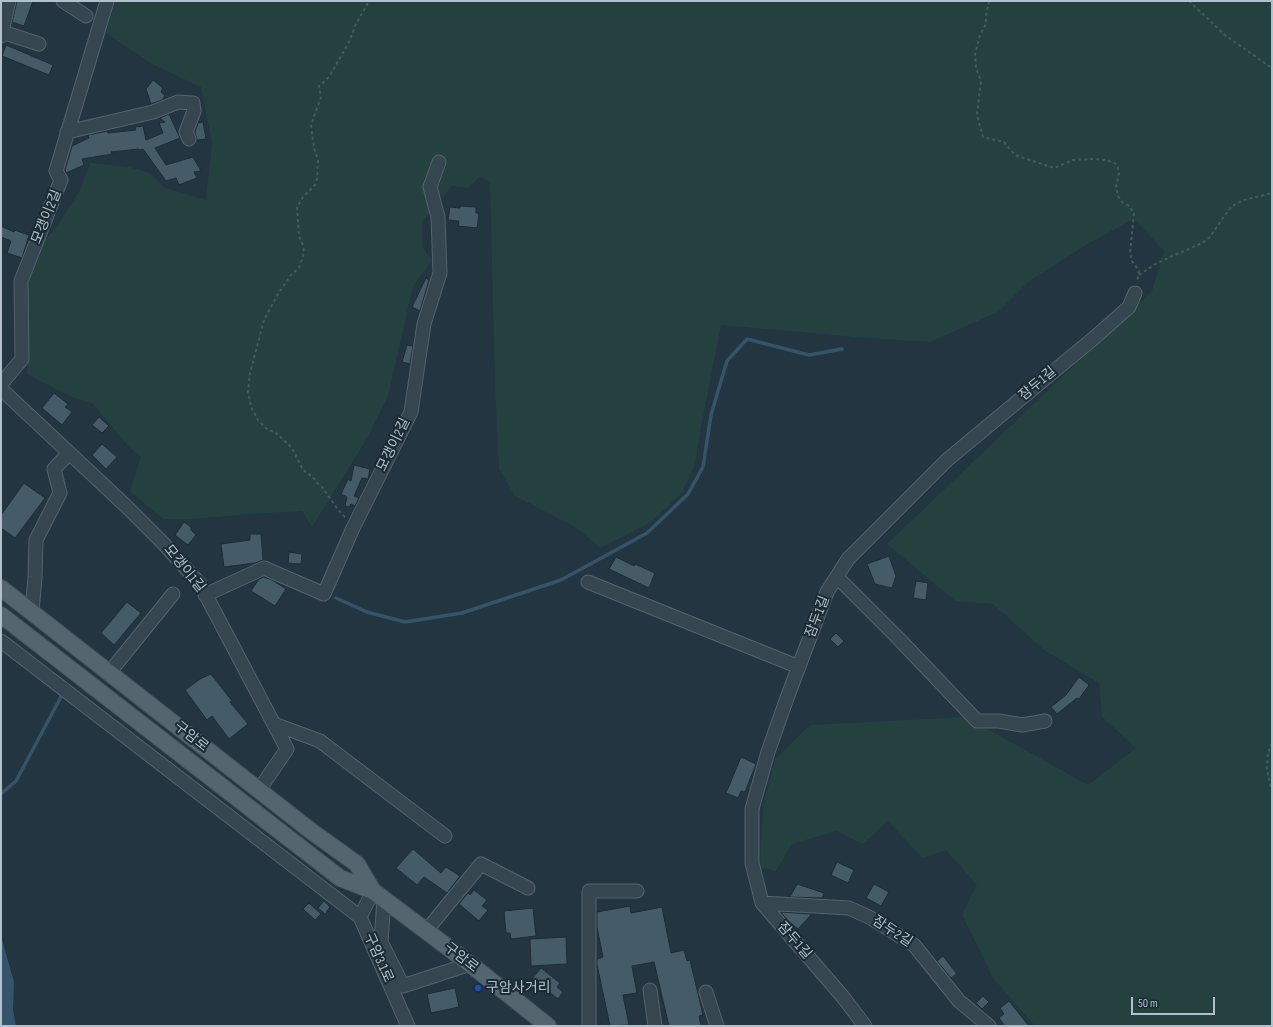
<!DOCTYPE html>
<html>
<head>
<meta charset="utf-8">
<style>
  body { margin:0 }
  #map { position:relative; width:1273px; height:1027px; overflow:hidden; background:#223541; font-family:"Sofia Sans Condensed",sans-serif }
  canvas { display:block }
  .frame { position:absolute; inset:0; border:2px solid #b2c0cb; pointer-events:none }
  .scale { position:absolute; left:1131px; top:997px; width:84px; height:18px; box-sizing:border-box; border:2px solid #b2c0cb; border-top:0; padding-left:5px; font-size:12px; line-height:14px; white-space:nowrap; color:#b2c0cb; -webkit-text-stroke:3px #1b2b35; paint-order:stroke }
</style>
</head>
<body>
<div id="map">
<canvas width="1273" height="1027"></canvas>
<div class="frame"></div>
<div class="scale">50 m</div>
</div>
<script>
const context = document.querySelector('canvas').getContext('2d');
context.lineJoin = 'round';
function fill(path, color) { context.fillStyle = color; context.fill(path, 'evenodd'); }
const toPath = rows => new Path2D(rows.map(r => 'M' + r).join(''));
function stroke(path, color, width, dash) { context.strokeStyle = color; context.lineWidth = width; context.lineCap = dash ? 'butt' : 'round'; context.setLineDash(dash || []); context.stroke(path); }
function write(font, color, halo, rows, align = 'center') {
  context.font = font + ' "Sofia Sans Condensed","Noto Sans KR",sans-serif'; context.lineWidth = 4; context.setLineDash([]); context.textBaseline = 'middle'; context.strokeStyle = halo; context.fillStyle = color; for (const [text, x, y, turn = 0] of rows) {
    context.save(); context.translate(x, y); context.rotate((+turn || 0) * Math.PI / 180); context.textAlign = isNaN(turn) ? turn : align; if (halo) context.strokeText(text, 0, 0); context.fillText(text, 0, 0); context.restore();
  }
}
fill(toPath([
  [115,1,1272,1,1272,1026,1035,1026,993,978,962,915,977,885,946,850,922,858,888,821,863,844,836,831,792,844,776,871,760,867,763,807,775,759,810,725,966,717,1088,785,1136,748,1102,717,1099,683,1044,650,993,604,955,601,887,544,1152,291,1164,251,1134,219,1091,242,1029,281,998,312,930,342,868,338,721,325,701,428,695,465,682,493,650,523,600,548,577,528,515,496,499,469,495,386,490,182,479,177,469,188,452,186,422,222,422,247,432,260,413,286,388,396,368,437,312,527,302,511,250,514,191,519,163,519,130,491,141,457,129,447,92,403,71,397,27,374,29,338,28,286,39,245,54,230,79,192,90,163,129,167,150,173,165,188,206,200,212,142,201,87,154,65,106,33]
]), '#24413f');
fill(toPath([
  [1,936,14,982,13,1010,16,1026,1,1026]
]), '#34546a');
stroke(toPath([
  [336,598,367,612,405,622,462,613,561,580,647,533,688,494,703,467,711,415,727,361,747,339,809,355,842,349],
  [1,794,16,781,62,695]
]), '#34546a', 3.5);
const building = toPath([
  [17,1,33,1,24,26,12,22,17,1],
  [6,45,53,65,49,75,2,56,6,45],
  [153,80,163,88,161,92,165,96,162,100,151,104,146,89,153,80],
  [169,114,180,138,155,148,166,165,193,157,201,171,194,172,197,178,179,185,176,178,166,181,143,149,139,150,139,149,111,152,112,154,82,159,84,165,66,173,65,170,72,146,89,138,88,135,108,131,108,133,136,130,135,127,143,126,146,140,163,133,159,123,165,122,160,118,169,114],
  [203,122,206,139,197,140,195,132,198,123,203,122],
  [460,206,476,207,476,213,479,213,477,228,458,226,459,221,448,220,450,207,460,208,460,206],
  [1,226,14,232,14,230,29,235,22,258,7,253,11,241,1,237,1,226],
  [426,278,429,280,420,311,412,307,426,278],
  [407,345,413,346,410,364,402,362,407,345],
  [54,393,68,404,65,407,72,412,62,425,42,408,54,393],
  [99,417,109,426,102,433,92,425,99,417],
  [102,444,117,457,106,469,92,455,102,444],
  [354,465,370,469,368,479,362,478,354,496,359,498,355,506,351,504,349,507,345,506,347,497,341,494,348,479,351,481,354,465],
  [24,483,45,498,15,538,1,528,1,515,24,483],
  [184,522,191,527,191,530,196,535,188,545,175,535,184,522],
  [250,534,261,534,263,560,255,563,224,567,221,544,250,540,250,534],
  [289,552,302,554,301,564,288,563,289,552],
  [889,556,896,576,892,588,875,584,867,564,889,556],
  [616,557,634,566,635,564,655,573,649,588,609,569,616,557],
  [264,577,272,580,286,589,275,606,251,591,259,579,264,577],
  [916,581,928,583,926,600,913,598,916,581],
  [127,602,141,613,114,645,101,633,127,602],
  [836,633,844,641,838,647,830,639,836,633],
  [211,674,232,701,230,702,248,724,229,739,212,716,207,720,185,690,200,679,211,674],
  [1079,677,1089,685,1079,699,1077,698,1057,714,1051,707,1066,695,1079,677],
  [741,757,756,764,745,792,741,791,738,798,726,793,741,757],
  [413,849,441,873,446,867,460,876,447,893,424,877,417,885,396,868,413,849],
  [837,862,854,870,848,883,831,875,837,862],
  [797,884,824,893,822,898,790,897,797,884],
  [874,884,889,892,881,906,866,898,874,884],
  [474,890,487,900,482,906,488,910,479,921,459,904,468,893,470,895,474,890],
  [324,901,330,907,325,914,318,908,324,901],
  [309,903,321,914,315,920,303,909,309,903],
  [630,906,631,913,662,907,671,953,684,950,687,961,690,960,703,1015,699,1016,701,1026,669,1026,654,962,632,966,637,993,623,995,629,1025,610,1026,597,965,597,959,603,957,597,927,597,912,630,906],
  [533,908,536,936,511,939,510,933,506,933,504,911,533,908],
  [781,912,810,914,811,915,798,929,787,920,781,912],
  [566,937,567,964,531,966,530,939,566,937],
  [943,956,957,974,951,978,937,961,943,956],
  [541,968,560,983,557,987,563,992,558,999,532,979,541,968],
  [455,988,459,1007,431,1013,427,994,455,988],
  [983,996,989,1002,982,1009,976,1003,983,996],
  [1009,1001,1029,1026,1005,1026,999,1018,1004,1014,1000,1008,1009,1001]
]);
fill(building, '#455b67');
stroke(building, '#1d2d37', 1);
const minor = toPath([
  [63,1,86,16],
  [2,32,39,44],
  [1,36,9,1],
  [67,132,153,112,178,102,193,103,194,111,186,132,189,139],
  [1,384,22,359,21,281,61,180,56,171,107,1],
  [1,389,126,506,163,543,200,584,287,749,259,790],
  [837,577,899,639,977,721,999,721,1022,725,1045,721],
  [588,582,799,667],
  [205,595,264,568,324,594,353,528,411,412,424,324,440,273,438,217,430,187,439,162],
  [32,612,35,577,36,540,60,493,54,469,69,453],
  [1,641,360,917],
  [109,673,173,594],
  [274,724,320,741,445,836],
  [373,891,360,917,408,1026],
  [384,899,381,942,403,986,470,964],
  [762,903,849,908,869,917,914,945,959,1001,989,1026],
  [426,931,481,864,528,888],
  [650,990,655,1026],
  [706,992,717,1026],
  [589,1026,589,891,637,891],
  [865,1026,843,997,762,903,752,863,752,809,768,752,787,698,827,592,848,559,947,460,1094,338,1129,307,1135,293]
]);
const major = toPath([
  [1,588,311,831,357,864,373,891],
  [1,615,340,878,373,891,470,964,548,1026]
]);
stroke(minor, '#54636e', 15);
stroke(major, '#42525c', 18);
stroke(toPath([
  [989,1,986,16,986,24,980,35,975,54,976,68,981,81,977,115,983,137,1004,142,1015,155,1054,168,1073,160,1091,159,1105,160,1113,162,1117,165,1119,173,1116,186,1118,196,1123,203,1129,206,1134,213,1130,253,1132,261,1139,271,1137,282],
  [1189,1,1226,36,1272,68],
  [1139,275,1157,263,1202,243,1210,237,1225,215,1232,206,1244,200,1272,193],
  [345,517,339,511,322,487,316,482,313,477,303,470,292,448,275,432,268,430,258,420,251,407,248,391,250,373,264,320,278,294,291,275,299,268,304,253,303,245,299,236,297,207,303,197,315,185,317,179,318,160,314,148,311,125,321,97,319,86,329,77,349,42,356,24,369,1],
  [1272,743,1268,753,1267,770,1272,791]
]), '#425d5b', 2, [3, 3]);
stroke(minor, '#364650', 13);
stroke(major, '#546570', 16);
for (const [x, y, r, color] of [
  [478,988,4,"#1a4fb4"]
]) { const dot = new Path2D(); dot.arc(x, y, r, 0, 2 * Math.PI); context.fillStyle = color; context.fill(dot); stroke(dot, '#1b2b35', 1.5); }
write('14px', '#b2c0cb', '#1b2b35', [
  ["모갱이2길",47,217,-68],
  ["잠두1길",1038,384,-40],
  ["모갱이2길",394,445,-64],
  ["모갱이1길",184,569,51],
  ["잠두1길",818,617,-69],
  ["구암로",191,737,38],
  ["잠두2길",892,932,33],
  ["잠두1길",794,941,49],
  ["구암3.1로",378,958,66],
  ["구암로",461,958,38]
]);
write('14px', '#b2c0cb', '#1b2b35', [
  ["구암사거리",486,988]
], 'left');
</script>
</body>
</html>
